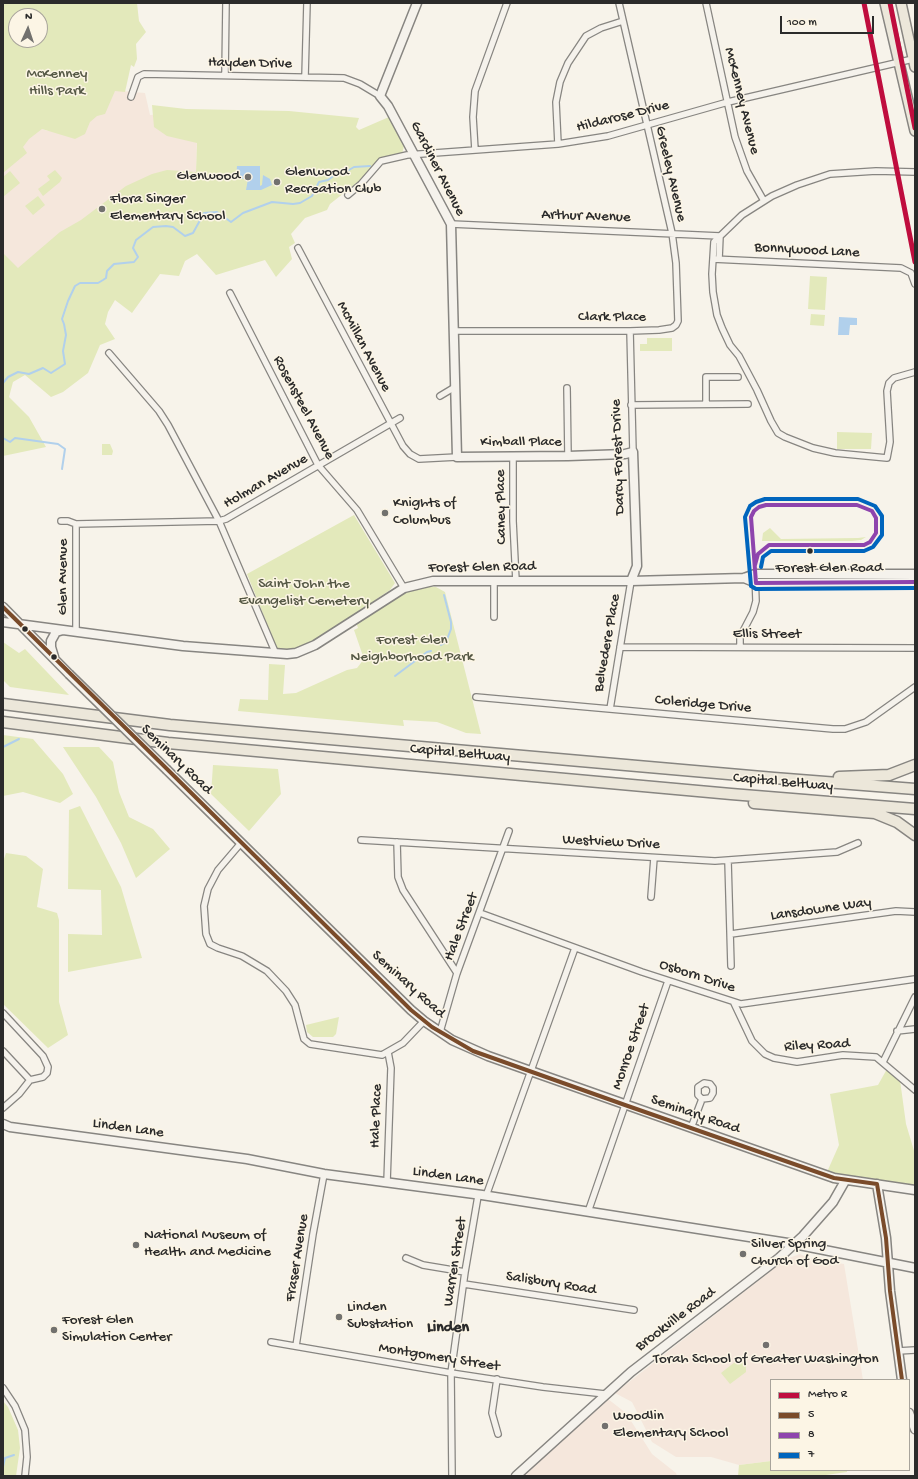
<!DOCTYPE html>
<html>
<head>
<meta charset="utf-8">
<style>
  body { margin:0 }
  #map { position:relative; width:918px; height:1479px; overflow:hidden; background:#f7f3ea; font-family:"Gochi Hand",sans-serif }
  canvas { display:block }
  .frame { position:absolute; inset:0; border:4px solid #2b2b2b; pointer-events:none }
  .legend { position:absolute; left:770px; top:1379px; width:140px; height:92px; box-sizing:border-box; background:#fcf5e5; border:1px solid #a8a49b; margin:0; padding:5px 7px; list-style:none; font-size:12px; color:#2b2b2b }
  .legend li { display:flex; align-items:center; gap:8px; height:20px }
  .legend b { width:20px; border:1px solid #a8a49b }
  .north { position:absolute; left:8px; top:8px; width:40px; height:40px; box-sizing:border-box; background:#fcf5e5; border:1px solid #a8a49b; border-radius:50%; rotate:3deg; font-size:11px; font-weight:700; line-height:16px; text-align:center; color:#2b2b2b }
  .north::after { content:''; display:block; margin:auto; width:14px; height:18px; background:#72716e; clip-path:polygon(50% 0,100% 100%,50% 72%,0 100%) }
  .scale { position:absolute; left:780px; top:16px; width:94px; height:18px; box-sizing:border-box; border:2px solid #2b2b2b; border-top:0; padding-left:5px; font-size:12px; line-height:14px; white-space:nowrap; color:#2b2b2b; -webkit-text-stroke:3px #fcf5e5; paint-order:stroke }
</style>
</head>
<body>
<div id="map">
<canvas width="918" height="1479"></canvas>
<div class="frame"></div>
<ul class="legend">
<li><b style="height:5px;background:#bf0d3e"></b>Metro R</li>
<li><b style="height:5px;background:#7a4b2a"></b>5</li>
<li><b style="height:5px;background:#8e44ad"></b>8</li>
<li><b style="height:5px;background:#0065bd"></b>7</li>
</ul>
<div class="north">N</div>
<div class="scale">100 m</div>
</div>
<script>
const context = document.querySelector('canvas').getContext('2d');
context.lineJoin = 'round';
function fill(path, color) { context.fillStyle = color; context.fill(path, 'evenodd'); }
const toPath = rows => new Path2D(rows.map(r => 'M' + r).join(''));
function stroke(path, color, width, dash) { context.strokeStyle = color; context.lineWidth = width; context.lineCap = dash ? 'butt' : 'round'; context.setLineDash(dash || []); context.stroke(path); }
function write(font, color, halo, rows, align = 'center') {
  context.font = font + ' "Gochi Hand",sans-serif'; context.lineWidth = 3; context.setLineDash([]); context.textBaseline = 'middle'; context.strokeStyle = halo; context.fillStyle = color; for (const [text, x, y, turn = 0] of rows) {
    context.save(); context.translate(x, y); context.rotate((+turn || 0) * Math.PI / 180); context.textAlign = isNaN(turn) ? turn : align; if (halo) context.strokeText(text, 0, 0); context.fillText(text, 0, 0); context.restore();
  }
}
fill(toPath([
  [111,90,145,93,150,115,193,112,197,139,196,172,3,352,3,116,48,131,106,91],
  [800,1254,808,1258,844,1264,863,1380,771,1380,771,1461,739,1465,711,1457,676,1457,652,1442,632,1402,615,1393,786,1259],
  [608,1399,626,1413,652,1454,676,1473,677,1476,525,1476,551,1449]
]), '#f5e7dc');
fill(toPath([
  [3,3,137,3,139,21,146,32,136,44,137,59,134,67,131,65,125,92,115,91,105,114,97,116,90,122,85,134,75,139,42,129,29,139,23,147,27,153,3,173],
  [16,16,40,16,40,40,16,40],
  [152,105,186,109,289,111,359,118,356,127,359,130,389,117,404,146,402,154,383,158,368,174,330,204,327,210,305,218,291,234,295,243,289,247,292,259,276,277,265,260,216,275,197,254,185,261,179,276,160,274,132,313,115,300,108,312,105,324,115,339,100,345,88,373,63,392,51,397,25,375,13,382,9,397,29,417,46,447,3,456,3,253,18,268,60,232,81,220,126,186,152,174,167,170,196,172,197,143,167,136,154,127],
  [55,170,62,178,60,182,43,196,38,189,50,180,47,176],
  [10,171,20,183,3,197,3,177],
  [38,196,45,205,33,215,25,206],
  [810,276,827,277,825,310,808,309],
  [811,314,825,315,824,326,810,325],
  [647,338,672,338,672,351,640,351,640,344,647,344],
  [837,432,872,433,871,449,837,449],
  [102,444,110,444,113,451,112,455,102,455],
  [354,515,395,583,390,590,322,636,296,649,278,651,247,574],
  [770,528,781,539,858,538,866,537,861,540,852,541,762,541,763,533],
  [427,586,436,587,445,592,481,734,466,733,437,722,403,720,404,726,238,711,240,699,268,700,269,664,285,665,283,694,296,693,347,670,357,668,364,659,354,630,358,628,356,622,393,598,416,588],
  [3,642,19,653,25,649,69,695,10,687,3,680],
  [3,735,33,739,63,774,73,794,60,803,23,792,3,796],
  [63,747,99,747,113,762,119,792,129,817,153,829,170,849,136,878,121,843,96,797],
  [213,765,278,769,281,794,249,831,211,794],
  [80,806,121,887,142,958,68,972,68,934,102,935,101,890,68,889,69,810],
  [6,853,26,856,43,869,37,907,57,913,59,920,59,1002,68,1035,48,1048,3,1004,3,862],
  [339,1017,336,1034,333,1037,313,1037,307,1032,306,1025],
  [887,1069,900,1080,906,1124,915,1154,915,1186,862,1177,847,1177,827,1172,839,1145,830,1094,878,1085],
  [740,1358,746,1366,746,1372,730,1384,721,1373],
  [3,1401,8,1407,18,1430,20,1448,16,1476,3,1476],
  [771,1461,771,1470,847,1470,847,1472,819,1476,738,1476,739,1465]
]), '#e3e9bb');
fill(toPath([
  [237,166,260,166,260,186,262,185,263,175,270,179,272,185,261,190,246,190,248,179,236,179],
  [839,317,857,318,857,325,850,325,849,335,838,335]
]), '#b1d0ec');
stroke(toPath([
  [3,383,8,377,18,372,29,374,43,368,51,373,65,364,63,351,66,335,64,324,62,319,68,301,75,286,80,283,98,283,103,280,106,278,107,271,114,264,134,262,138,257,133,248,136,240,153,227,166,226,173,227,185,236,193,233,204,213,217,212,231,222,243,213,272,202,293,204,300,203,312,196,319,182,328,180,336,174,344,173,354,167,370,166],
  [3,438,10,442,15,438,58,444,65,449,62,469],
  [441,645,446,642,451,629,451,622,444,595],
  [395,676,427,652,431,651],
  [3,747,19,739],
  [3,1467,5,1458,14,1455]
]), '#b1d0ec', 2);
const street = toPath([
  [706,3,735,137,747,171,764,201],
  [225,75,226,3],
  [305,77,307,3],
  [131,97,138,77,144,74,344,78,360,84,380,96],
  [558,144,556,102,560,82,568,63,586,36,601,28,623,21],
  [475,150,473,117,475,91,507,3],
  [915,172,876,171,830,174,797,185,772,196,742,215,714,242,712,274,713,292,717,315,722,328,730,345,739,356,757,390,771,421,778,433,785,437,813,448,835,453,887,458,890,442,887,391,889,383,894,378,915,372],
  [348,195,361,184,381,161,407,155,558,144,608,136,728,102,913,59],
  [451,224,720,236],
  [298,248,403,446,410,454,419,459,457,457],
  [713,259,901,268,911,273,915,284],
  [719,259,720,236],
  [230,293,318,465,357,510,404,588],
  [454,331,630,331,659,330,672,328,676,325,678,321,676,263,672,233,619,3],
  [630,331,633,452],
  [109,353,159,411,168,425,219,521,276,654],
  [567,388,568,456],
  [440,396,455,387],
  [706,404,706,377,738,377],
  [631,405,748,404],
  [513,457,513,521,516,581],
  [61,521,68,521,76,524,219,521,226,519,400,418],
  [76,524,76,631],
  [494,617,494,581],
  [620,647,915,648],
  [740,647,740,637,753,612,756,601,755,574],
  [476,697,833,729,845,729,866,722,915,687],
  [610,709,631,581],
  [361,840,715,861,837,852,858,843],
  [397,842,398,877,403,890,457,973],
  [241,843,218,870,208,889,204,906,206,934,210,944,218,948,242,956,267,971,286,991,295,1005,304,1039,310,1044,382,1055,403,1043,424,1021],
  [728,861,731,966],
  [651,897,654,858],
  [480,913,642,972,741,1004,915,979],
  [731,934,896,911,915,912],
  [734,1003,752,1041,765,1054,774,1058,797,1062,843,1055,876,1057,915,1090],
  [3,1013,43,1056,48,1067,47,1073,43,1077,30,1080,19,1094,3,1108],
  [897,1031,915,1029],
  [440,1032,457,973,509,831],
  [3,1051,30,1080],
  [883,1062,915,997],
  [691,1128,702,1099,698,1095,698,1087,704,1083,710,1084,713,1088,713,1093,710,1098,702,1099],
  [387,1182,391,1068,388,1052],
  [486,1196,575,948],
  [588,1212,668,981],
  [406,1258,423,1265,465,1272],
  [464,1284,634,1310],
  [271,1342,451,1373,543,1387,605,1394],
  [296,1346,313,1234,324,1174],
  [898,1351,915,1350],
  [497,1379,492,1413,498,1434],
  [3,1388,15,1406,25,1430,27,1457,25,1476],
  [452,1476,451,1373,465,1272,478,1196]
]);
const secondary = toPath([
  [417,3,380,96,388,106,451,224,457,457,568,456,625,454,633,452,637,566,631,581],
  [744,578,756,583,915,582],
  [3,607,69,674],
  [3,622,183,646,287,654,296,653,315,645,404,588,433,581,631,581,744,578,755,574,915,574],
  [54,657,51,647,51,641,56,632,63,630],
  [167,770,411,1010,424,1021,452,1040,488,1056,834,1178,915,1190],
  [3,1124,10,1127,247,1159,324,1174,482,1195,794,1244,915,1268],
  [877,1184,886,1238,890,1291,902,1380],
  [909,1413,915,1429],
  [516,1476,631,1372,779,1258,803,1236,833,1202,845,1181]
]);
const primary = toPath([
  [885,3,915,131],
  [901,3,915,67]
]);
const highway = toPath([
  [3,704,170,725,774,778,915,789],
  [3,722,168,743,731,794,915,809],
  [839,777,889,775,915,765],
  [754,803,875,813,897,822,915,835]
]);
stroke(street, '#878581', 8);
stroke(secondary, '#878581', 11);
stroke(primary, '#878581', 12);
stroke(highway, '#878581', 13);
stroke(street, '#f5f2ec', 5.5);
stroke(secondary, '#f5f2ec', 8);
stroke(primary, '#ece7da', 9);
stroke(highway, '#ece7da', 10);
const secondaryBridge = toPath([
  [69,674,167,770]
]);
stroke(secondaryBridge, '#878581', 11, []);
stroke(secondaryBridge, '#f5f2ec', 8);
stroke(toPath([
  [3,607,411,1010,432,1027,473,1051,625,1105,834,1178,877,1184,886,1238,890,1291,902,1380]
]), '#7a4b2a', 4);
stroke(toPath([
  [755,565,758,554,769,545,864,545,870,542,876,533,876,518,872,511,857,505,766,505,759,507,754,511,751,517,756,583,915,582]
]), '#8e44ad', 4);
stroke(toPath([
  [761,567,763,557,771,551,864,551,873,547,882,535,882,516,875,506,858,499,765,499,756,502,750,506,745,517,751,586,756,589,915,588]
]), '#0065bd', 4);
stroke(toPath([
  [864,3,915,262],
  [890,3,915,128]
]), '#bf0d3e', 5);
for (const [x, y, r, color] of [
  [248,177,4,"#72716e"],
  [277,182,4,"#72716e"],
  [102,209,4,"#72716e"],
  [385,513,4,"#72716e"],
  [810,551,3.5,"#2b2b2b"],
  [25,629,3.5,"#2b2b2b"],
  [54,657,3.5,"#2b2b2b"],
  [136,1245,4,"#72716e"],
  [743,1254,4,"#72716e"],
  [339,1317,4,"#72716e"],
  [54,1330,4,"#72716e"],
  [766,1345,4,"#72716e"],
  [605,1426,4,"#72716e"]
]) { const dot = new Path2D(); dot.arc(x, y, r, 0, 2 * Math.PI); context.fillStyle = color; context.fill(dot); stroke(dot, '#fcf5e5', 1.5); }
write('15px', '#2b2b2b', '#fcf5e5', [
  ["Hayden Drive",250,64,1],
  ["McKenney Avenue",741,101,76],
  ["Hildarose Drive",623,117,-14],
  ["Gardiner Avenue",437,169,63],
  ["Greeley Avenue",670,174,77],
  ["Arthur Avenue",586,217,2],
  ["Bonnywood Lane",807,251,3],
  ["Clark Place",612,318],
  ["McMillan Avenue",363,347,62],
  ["Rosensteel Avenue",303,408,62],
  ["Kimball Place",521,443],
  ["Darcy Forest Drive",619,457,-92],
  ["Holman Avenue",266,482,-30],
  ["Caney Place",502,507,-91],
  ["Forest Glen Road",482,568,-1],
  ["Forest Glen Road",829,569],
  ["Glen Avenue",64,577,-90],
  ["Ellis Street",767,635],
  ["Belvedere Place",608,643,-80],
  ["Coleridge Drive",703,705,5],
  ["Capital Beltway",460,754,5],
  ["Seminary Road",176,760,44],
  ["Capital Beltway",783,783,5],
  ["Westview Drive",611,843,3],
  ["Lansdowne Way",821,910,-8],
  ["Hale Street",462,927,-69],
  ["Osborn Drive",697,977,18],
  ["Seminary Road",408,985,42],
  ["Riley Road",817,1046,-3],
  ["Monroe Street",632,1047,-71],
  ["Seminary Road",695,1115,19],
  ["Hale Place",377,1116,-88],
  ["Linden Lane",128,1129,8],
  ["Linden Lane",448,1177,8],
  ["Fraser Avenue",298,1258,-81],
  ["Warren Street",456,1262,-81],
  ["Salisbury Road",551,1284,9],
  ["Brookville Road",676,1320,-37],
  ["Montgomery Street",439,1358,9]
]);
write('15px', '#555845', '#fcf5e5', [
  ["McKenney",57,75],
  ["Hills Park",57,92],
  ["Saint John the",304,585],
  ["Evangelist Cemetery",304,602],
  ["Forest Glen",412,641],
  ["Neighborhood Park",412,658]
]);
write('15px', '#2b2b2b', '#fcf5e5', [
  ["Glenwood",285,173],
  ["Recreation Club",285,190],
  ["Glenwood",240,177,"right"],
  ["Flora Singer",110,200],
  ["Elementary School",110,217],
  ["Knights of",393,504],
  ["Columbus",393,521],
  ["National Museum of",144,1236],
  ["Health and Medicine",144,1253],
  ["Silver Spring",751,1245],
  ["Church of God",751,1262],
  ["Linden",347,1308],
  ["Substation",347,1325],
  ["Forest Glen",62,1321],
  ["Simulation Center",62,1338],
  ["Torah School of Greater Washington",766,1360,"center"],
  ["Woodlin",613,1417],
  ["Elementary School",613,1434]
], 'left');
write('bold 16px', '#2b2b2b', '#fcf5e5', [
  ["Linden",448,1329]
]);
</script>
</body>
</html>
